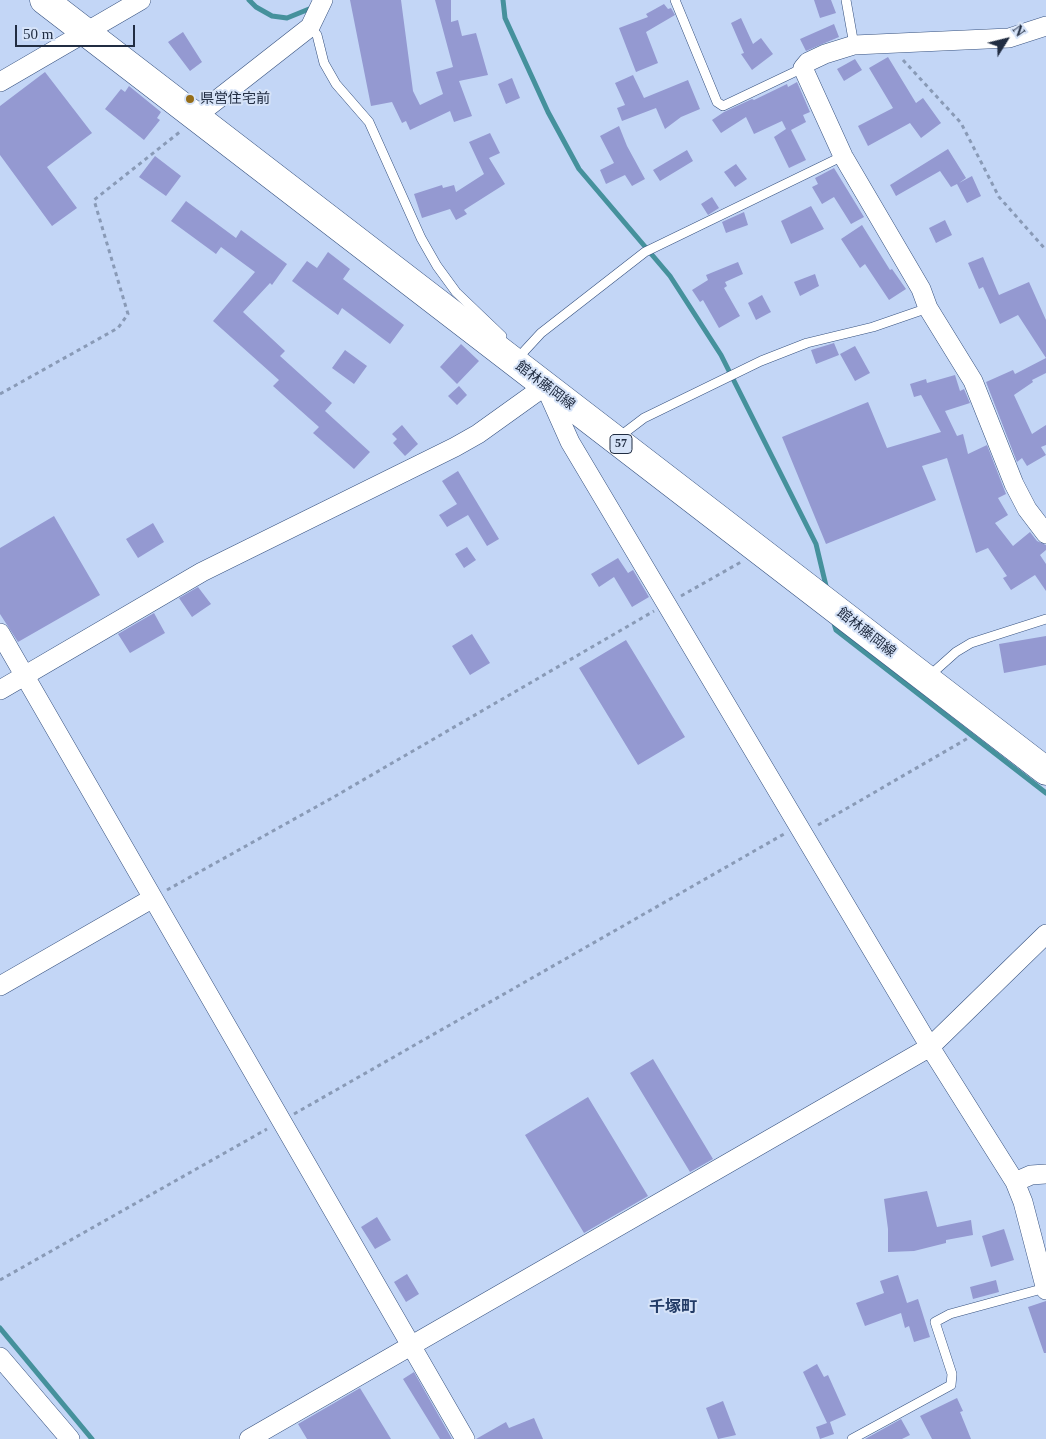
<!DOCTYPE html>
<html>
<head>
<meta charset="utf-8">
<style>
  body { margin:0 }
  #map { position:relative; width:1046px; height:1439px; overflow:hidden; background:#c3d6f6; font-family:"Times New Roman",serif }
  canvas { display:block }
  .north { position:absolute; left:981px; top:15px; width:50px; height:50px; -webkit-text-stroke:4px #d6e3f8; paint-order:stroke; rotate:54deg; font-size:14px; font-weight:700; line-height:20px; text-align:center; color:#212d42 }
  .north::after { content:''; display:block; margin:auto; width:18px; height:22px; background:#212d42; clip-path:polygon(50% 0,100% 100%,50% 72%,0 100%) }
  .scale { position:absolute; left:15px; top:25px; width:120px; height:22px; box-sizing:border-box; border:2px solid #212d42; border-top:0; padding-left:6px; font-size:15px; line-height:18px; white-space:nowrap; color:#212d42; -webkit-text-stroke:4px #d6e3f8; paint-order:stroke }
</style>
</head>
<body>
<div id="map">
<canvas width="1046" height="1439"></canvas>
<div class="north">N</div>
<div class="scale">50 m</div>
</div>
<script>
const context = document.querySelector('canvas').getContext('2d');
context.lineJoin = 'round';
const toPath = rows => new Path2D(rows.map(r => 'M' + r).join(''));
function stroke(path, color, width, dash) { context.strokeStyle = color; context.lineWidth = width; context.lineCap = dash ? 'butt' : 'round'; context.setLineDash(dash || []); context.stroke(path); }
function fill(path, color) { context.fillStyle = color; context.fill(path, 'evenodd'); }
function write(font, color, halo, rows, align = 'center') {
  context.font = font + ' "Times New Roman","Noto Sans JP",serif'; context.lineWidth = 4; context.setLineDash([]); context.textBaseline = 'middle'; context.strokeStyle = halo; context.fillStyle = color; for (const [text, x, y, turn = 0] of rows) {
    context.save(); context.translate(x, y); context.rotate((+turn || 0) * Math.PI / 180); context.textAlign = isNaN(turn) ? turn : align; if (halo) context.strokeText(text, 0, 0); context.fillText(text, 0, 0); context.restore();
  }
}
stroke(toPath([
  [249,0,256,7,272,16,287,18,314,7],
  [503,0,505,18,548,112,579,169,670,276,721,355,816,544,827,590],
  [833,620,836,630,1046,793],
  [0,1328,92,1439]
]), '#45919c', 5);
fill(toPath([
  [350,0,401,0,413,91,420,105,443,94,436,72,453,67,435,0,451,0,451,22,458,20,462,36,476,33,488,75,459,81,472,116,454,122,450,111,410,130,406,121,402,123,392,102,371,106],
  [814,0,831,0,836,13,820,18],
  [664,4,668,9,671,8,675,15,646,32,658,63,636,72,619,28,648,17,646,14],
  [741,18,753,44,761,38,773,54,752,70,741,54,744,53,731,23],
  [834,24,839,37,806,51,800,39],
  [183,32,202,62,190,71,168,42],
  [888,57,916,103,923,98,941,123,921,138,910,123,868,146,858,126,893,108,869,68],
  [855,59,862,70,844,81,837,69],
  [45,72,92,133,47,167,77,208,52,226,0,155,0,106],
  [633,75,644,98,688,80,700,109,681,117,665,129,656,108,622,121,617,108,625,105,615,83],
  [512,78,520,98,506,104,498,84],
  [797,82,810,112,803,115,806,122,791,130,806,160,789,168,774,137,786,129,782,121,754,134,746,117,721,133,712,120,724,112,752,99,754,100,787,84,788,87],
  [129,86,161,112,157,118,160,120,144,140,105,109,121,89,125,92],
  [619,126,627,146,645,179,632,186,625,175,606,184,600,170,614,163,600,136],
  [490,133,500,153,489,158,505,184,464,210,467,214,456,220,450,209,422,218,414,194,442,185,443,188,454,185,456,192,484,174,469,142],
  [948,149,966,178,959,183,972,176,981,196,967,203,957,184,951,187,940,171,896,196,890,185],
  [687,150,693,161,660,181,653,170],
  [155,156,181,176,166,196,139,177],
  [736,164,747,179,735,187,724,172],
  [834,168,864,217,851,224,834,197,822,204,812,187,818,184,815,178],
  [712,197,719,208,708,215,701,204],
  [186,201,236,238,241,230,287,264,272,285,270,283,243,312,285,351,280,356,332,403,325,411,370,452,354,469,313,433,319,427,273,386,279,380,213,321,255,272,221,247,216,254,171,221],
  [811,206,824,229,791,244,781,221],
  [744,212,748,225,726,233,722,222],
  [945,220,952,235,936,243,929,228],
  [862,225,890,270,892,269,906,289,889,300,865,264,860,268,841,239],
  [328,252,350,269,343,279,404,325,390,344,342,308,338,315,292,281,307,261,317,268],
  [983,257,999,295,1029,282,1046,320,1046,358,1018,315,1000,324,983,287,979,289,968,263],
  [738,262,743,274,725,282,727,286,724,288,740,316,719,328,703,300,700,302,692,290,708,280,706,275],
  [815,274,819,286,800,296,794,282],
  [762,295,771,312,756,320,748,303],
  [834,343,839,355,816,364,811,350],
  [461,344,479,361,457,384,440,367],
  [855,346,870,373,855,381,840,354],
  [345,350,367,366,354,384,332,368],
  [1046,358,1046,373,1032,380,1033,382,1014,395,1032,434,1046,425,1046,445,1041,447,1046,455,1027,466,1022,458,1017,462,986,382,1013,370,1015,374],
  [955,375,960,391,964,389,970,403,945,411,957,436,963,434,968,454,987,445,1006,494,998,498,1008,515,995,523,1013,546,1030,532,1037,541,1046,545,1046,550,1040,555,1046,564,1046,591,1035,575,1011,590,1003,578,1007,576,988,548,976,553,947,458,922,466,936,500,826,544,782,437,868,402,887,448,941,432,921,395,914,397,910,384,926,379,927,383],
  [459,386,467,395,457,405,448,396],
  [402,425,418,444,405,456,393,443,397,439,392,434],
  [458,471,499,539,487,546,468,515,447,527,439,515,457,504,442,481],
  [54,516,100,595,18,642,0,614,0,548],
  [153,523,164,542,138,558,126,539],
  [467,547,476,560,464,568,455,554],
  [618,558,628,573,633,570,649,597,632,607,614,577,599,587,591,574],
  [198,587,211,604,192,617,179,598],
  [154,613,165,633,130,653,118,634],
  [472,634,490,663,470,675,452,646],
  [1046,636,1046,665,1004,673,999,644],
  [626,640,685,737,638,765,579,668],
  [653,1059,713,1159,690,1172,630,1073],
  [588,1097,648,1196,584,1233,525,1135],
  [927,1191,937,1227,971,1220,973,1235,946,1240,946,1243,914,1251,888,1252,888,1229,884,1199],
  [377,1217,391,1240,375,1249,361,1227],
  [1004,1229,1014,1260,991,1267,982,1236],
  [407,1274,419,1294,406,1302,394,1282],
  [898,1275,907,1303,918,1299,930,1337,914,1342,909,1326,905,1328,901,1313,865,1326,856,1303,884,1293,880,1281],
  [996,1280,999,1292,973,1299,970,1287],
  [1046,1301,1046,1353,1044,1353,1028,1307],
  [817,1364,824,1377,828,1375,846,1415,830,1422,834,1434,820,1439,816,1427,827,1423,803,1372],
  [414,1372,452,1439,440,1439,403,1379],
  [360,1388,391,1439,307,1439,298,1424],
  [957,1398,963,1411,960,1412,971,1439,932,1439,920,1416],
  [723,1401,736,1435,718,1439,706,1408],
  [534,1418,543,1439,476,1439,506,1422,509,1428],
  [901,1419,910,1435,902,1439,865,1439]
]), '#9499d1');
const lane = toPath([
  [675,0,717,102,723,106,803,68],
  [846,0,854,45],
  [310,27,317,35,324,63,336,84,369,122,421,238,437,266,456,292,502,336],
  [517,359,541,333,645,252,843,156],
  [619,437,644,418,761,361,807,343,873,327,928,308],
  [928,677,956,652,971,643,1046,619],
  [852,1439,951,1385,952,1374,935,1322,950,1314,1045,1288]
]);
const street = toPath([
  [1046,26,1009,38,854,45,825,54,808,62,803,68,843,156,921,289,928,308,973,381,1014,484,1027,509,1046,534],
  [0,82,141,0],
  [195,117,310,27,323,0],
  [0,633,465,1439],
  [0,690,202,572,455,447,478,434,545,386,570,442,930,1047,1015,1182,1023,1202,1046,1290],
  [0,986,153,898],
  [1015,1182,1031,1175,1046,1174],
  [0,1357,70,1439],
  [249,1439,930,1047,1046,934]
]);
const primary = toPath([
  [44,0,1046,771]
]);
stroke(lane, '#36517f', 10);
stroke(street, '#36517f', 20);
stroke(primary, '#36517f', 29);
stroke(toPath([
  [903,60,961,123,999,197,1046,250],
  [0,394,118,328,128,314,94,200,181,131],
  [681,596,741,562],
  [818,825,970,737],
  [167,890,332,798,654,611],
  [294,1114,784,834],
  [0,1280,267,1129]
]), '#899ab6', 3, [4, 4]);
stroke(lane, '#fff', 9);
stroke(street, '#fff', 19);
stroke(primary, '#fff', 28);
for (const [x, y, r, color] of [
  [190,99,5,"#956d18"]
]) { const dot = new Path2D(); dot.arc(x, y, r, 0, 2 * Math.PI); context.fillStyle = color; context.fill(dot); stroke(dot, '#d6e3f8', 2); }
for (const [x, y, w] of [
  [621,444,22]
]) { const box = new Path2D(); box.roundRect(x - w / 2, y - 9.5, w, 19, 4); context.fillStyle = '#d6e3f8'; context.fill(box); stroke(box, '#212d42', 1); }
write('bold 12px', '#212d42', null, [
  ["57",621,444]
]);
write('14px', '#212d42', '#d6e3f8', [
  ["県営住宅前",200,99]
], 'left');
write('14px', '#212d42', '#d6e3f8', [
  ["館林藤岡線",545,386,37],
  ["館林藤岡線",866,633,38]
]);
write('bold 16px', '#213a65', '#d6e3f8', [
  ["千塚町",673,1308]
]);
</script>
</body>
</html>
